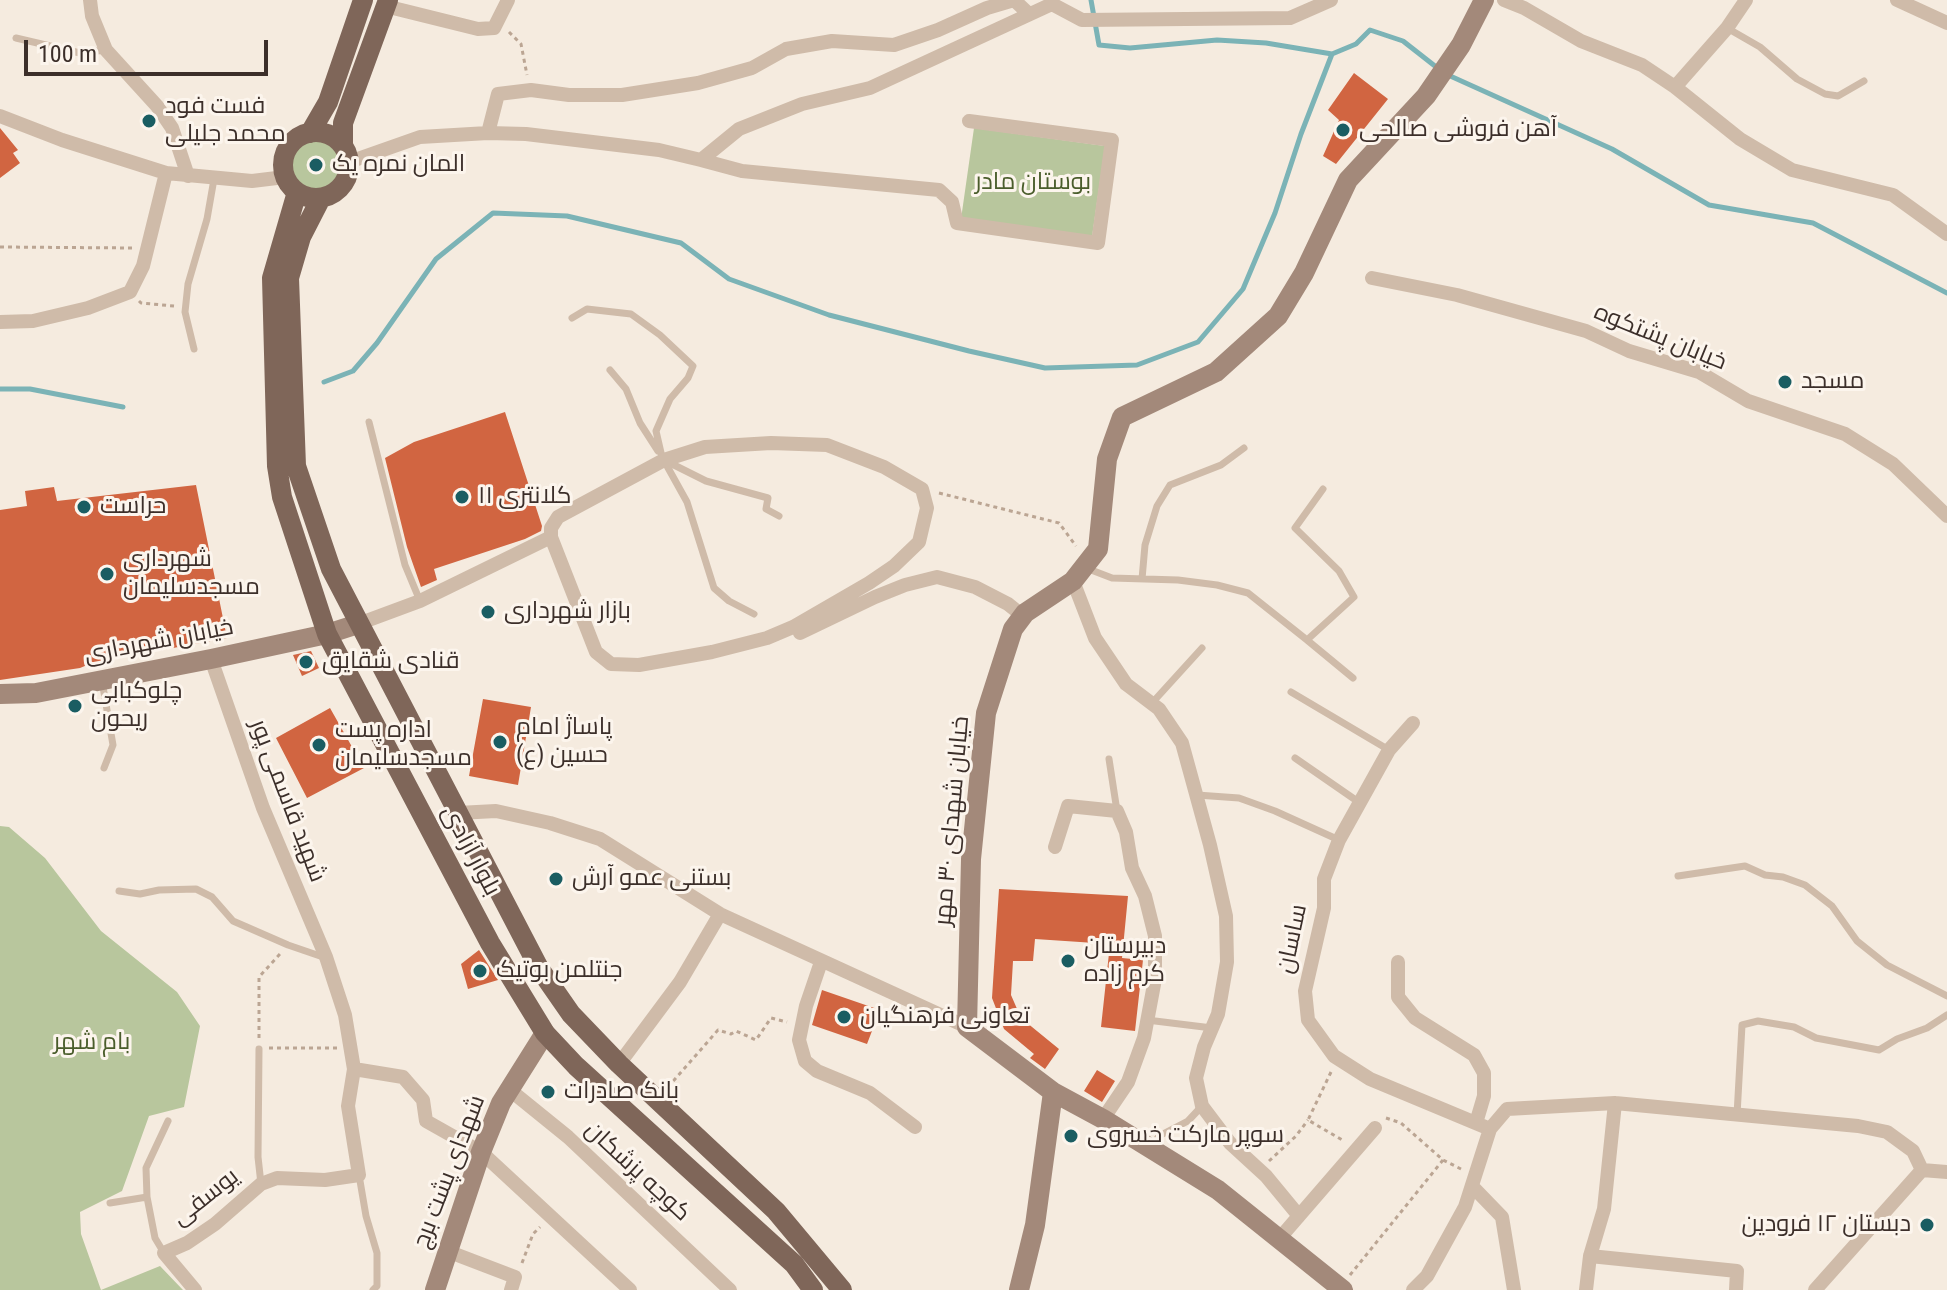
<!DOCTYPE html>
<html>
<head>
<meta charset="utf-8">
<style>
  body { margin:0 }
  #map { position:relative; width:1947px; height:1290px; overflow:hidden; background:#f5ebdf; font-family:"Roboto Condensed",sans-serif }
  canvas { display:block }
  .scale { position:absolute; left:24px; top:40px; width:244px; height:36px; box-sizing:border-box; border:4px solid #3c2f2a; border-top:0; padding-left:10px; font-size:24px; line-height:28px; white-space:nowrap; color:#3c2f2a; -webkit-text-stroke:6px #fcf5ed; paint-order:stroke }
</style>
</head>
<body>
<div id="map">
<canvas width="1947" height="1290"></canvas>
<div class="scale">100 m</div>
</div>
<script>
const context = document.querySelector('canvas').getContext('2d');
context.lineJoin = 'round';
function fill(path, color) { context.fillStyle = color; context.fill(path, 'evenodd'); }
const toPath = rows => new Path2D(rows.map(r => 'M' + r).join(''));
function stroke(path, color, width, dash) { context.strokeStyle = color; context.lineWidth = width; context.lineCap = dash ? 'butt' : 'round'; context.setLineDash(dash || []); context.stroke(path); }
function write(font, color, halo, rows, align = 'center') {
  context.font = font + ' "Roboto Condensed",Cairo,sans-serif'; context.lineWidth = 6; context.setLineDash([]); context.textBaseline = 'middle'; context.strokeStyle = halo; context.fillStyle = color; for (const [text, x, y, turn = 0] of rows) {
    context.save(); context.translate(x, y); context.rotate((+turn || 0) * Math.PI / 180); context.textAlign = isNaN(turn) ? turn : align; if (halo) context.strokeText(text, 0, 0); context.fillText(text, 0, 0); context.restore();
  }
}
fill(toPath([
  [974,128,1105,146,1092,237,961,219],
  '290 165a27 27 0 1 1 54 0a27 27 0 1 1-54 0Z',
  [0,826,9,827,45,858,101,931,177,992,200,1026,184,1107,149,1116,122,1191,80,1212,81,1234,101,1290,160,1266,183,1290,0,1290]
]), '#b8c69d');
stroke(toPath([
  [1091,0,1099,45,1130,48,1217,40,1266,43,1332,54,1356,44,1370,30,1403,41,1440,70],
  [1448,75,1612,149,1709,205,1813,223,1947,293],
  [324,382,353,371,377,343,436,259,493,213,567,216,681,243,729,279,829,315,969,351,1045,368,1137,365,1198,342,1243,289,1275,213,1301,134,1332,54],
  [0,389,30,389,123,407]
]), '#7bb3b6', 5);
fill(toPath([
  [1354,73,1388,99,1336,164,1323,156,1339,120,1328,110],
  [0,128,18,150,13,153,20,163,0,178],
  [505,412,542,526,541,531,525,539,434,569,437,580,421,587,407,547,385,458,414,442],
  [196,485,227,638,92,663,80,668,0,680,0,510,27,506,25,491,54,487,57,501],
  [311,651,319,668,302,676,293,655],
  [483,699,531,707,518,785,469,776],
  [330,708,364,768,307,798,276,738],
  [999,889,1128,896,1122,958,1143,960,1135,1031,1101,1027,1110,944,1035,939,1033,961,1013,961,1011,995,1021,1018,1059,1049,1045,1069,1030,1058,1034,1054,1004,1029,992,998],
  [479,950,498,980,468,989,461,964],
  [822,990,880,1010,867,1044,812,1025],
  [1097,1070,1115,1081,1102,1102,1084,1091]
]), '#d16541');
stroke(toPath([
  [509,32,521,44,527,75],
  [0,247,134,248],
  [139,301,141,303,174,306],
  [939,493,1059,523,1076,546],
  [259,1038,259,977,280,954],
  [269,1048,337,1048],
  [1331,1072,1308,1120,1344,1141],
  [668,1087,718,1030,731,1034,736,1031,756,1040,771,1018,787,1022],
  [1386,1118,1401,1123,1443,1160,1461,1169],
  [1269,1161,1296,1136,1308,1120],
  [522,1263,533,1234,540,1227],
  [1350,1275,1443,1160]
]), '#bba593', 3, [4, 4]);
stroke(toPath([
  [1727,28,1760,47,1797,79,1825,94,1838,96,1864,81],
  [16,38,80,53,106,50],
  [572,318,587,309,631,314,660,335,693,366,688,378,670,399,656,431,662,457,687,502,714,588,729,601,754,614],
  [194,349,185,312,188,284,207,219,214,179],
  [610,370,626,389,640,423,658,451],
  [369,422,405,565,420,601],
  [666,461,706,481,768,498,766,509,779,516],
  [1086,568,1112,578,1178,580,1217,585,1248,593,1307,640,1354,597,1339,571,1295,528,1323,489],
  [1142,579,1145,545,1157,506,1170,485,1221,465,1244,448],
  [1307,640,1353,678],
  [102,681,113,745,104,768],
  [1291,692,1389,750],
  [1152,703,1202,648],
  [1295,758,1360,803],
  [1109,759,1117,811],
  [1197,795,1239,798,1275,811,1339,840],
  [1678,876,1745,866,1765,875,1783,877,1805,885,1832,906,1857,941,1887,965,1947,996],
  [119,891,140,894,159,890,196,889,212,897,233,921,288,945,323,957],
  [1147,1020,1212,1028],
  [259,1049,258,1157,261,1184],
  [1737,1115,1742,1025,1758,1021,1794,1027,1816,1038,1879,1050,1897,1039,1927,1028,1947,1015],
  [1151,1147,1159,1136,1188,1121,1202,1106],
  [359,1175,366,1216,377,1253,377,1286,373,1290],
  [110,1203,147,1197],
  [164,1253,155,1238,147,1197,146,1168,168,1121]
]), '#cfbba9', 7);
stroke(toPath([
  [90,0,92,16,106,50,157,106,172,128,188,176],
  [1504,0,1524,8,1581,41,1642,65,1675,87,1740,139,1792,170,1893,195,1947,234],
  [1897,0,1947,23],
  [385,6,478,29,494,28,508,0],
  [1675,87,1727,28,1746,0],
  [0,116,62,140,166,173,252,181,285,177],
  [488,133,498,94,531,90,569,95,622,95,698,83,752,68,786,49,832,41,894,45,938,30,987,8,1014,0,1029,14],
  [701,160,742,171,939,190,952,202,957,223,1098,243,1112,140,969,121],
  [349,162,420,137,488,133,526,134,659,150,701,160,739,129,802,104,870,88,1052,4,1082,20,1290,18,1331,0],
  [1372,278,1457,295,1586,331,1629,351,1699,372,1748,401,1845,434,1893,464,1947,516],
  [0,322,33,321,88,308,130,292,143,266,166,173],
  [771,443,827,445,884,467,922,489,927,508,919,542,894,566,869,583,793,627,767,638,712,652,639,665,611,664,596,652,551,537,551,528,558,517,664,460,705,447,771,443],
  [1073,581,1095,638,1126,684,1159,709,1182,743,1210,845,1226,916,1227,962,1218,1014,1204,1047,1196,1078,1202,1106,1230,1143,1266,1176,1299,1216],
  [358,624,420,601,551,537],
  [800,633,875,597,905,585,937,577,975,587,1008,604,1023,616],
  [1413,723,1389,750,1339,840,1324,879,1324,908,1305,991,1308,1020,1334,1056,1370,1079,1490,1129],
  [458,813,496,811,550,823,600,839,720,914,967,1027],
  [1055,847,1068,806,1117,811,1126,832,1132,868,1145,896,1155,936,1155,979,1144,1038,1128,1082,1103,1119],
  [821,962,806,1006,799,1040,805,1061,817,1071,870,1093,915,1127],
  [1398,962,1398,997,1415,1018,1474,1055,1484,1073,1484,1096,1476,1123],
  [619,1064,680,982,720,914],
  [354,1069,403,1077,423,1100,426,1121,481,1152,630,1290],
  [510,1090,568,1137,730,1290],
  [1615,1103,1604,1209,1590,1256,1737,1271,1736,1290],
  [1922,1170,1947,1172],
  [1472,1186,1502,1217,1514,1290],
  [1279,1239,1375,1128],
  [447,1251,515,1277,511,1290],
  [195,1290,164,1253,187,1243,215,1224,261,1184,277,1178,325,1180,359,1175,348,1106,354,1069,345,1015,326,957,263,808,211,659],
  [1413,1290,1427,1276,1465,1207,1490,1129,1507,1109,1615,1103,1858,1126,1887,1132,1913,1151,1922,1170],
  [1586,1290,1590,1256],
  [1815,1290,1922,1170]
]), '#cfbba9', 14);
stroke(toPath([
  [0,694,36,693,211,659,327,634,358,624],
  [435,1290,481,1152,501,1103,545,1033],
  [1019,1290,1035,1225,1053,1092],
  [1343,1290,1218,1190,1103,1119,1053,1092,967,1027,971,859,986,713,1013,629,1025,613,1073,581,1098,549,1107,459,1122,417,1216,372,1278,316,1304,273,1348,180,1426,96,1461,45,1484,0]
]), '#a3897a', 20);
stroke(toPath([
  '283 165a33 33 0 1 1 66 0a33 33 0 1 1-66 0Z',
  [310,133,328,102,363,0],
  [343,146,343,123,388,0],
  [297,192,272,278,277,466,282,497,327,634,490,943,545,1033,576,1066,794,1264,813,1290],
  [321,198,301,237,289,278,296,466,331,569,539,968,571,1014,619,1064,776,1211,842,1290]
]), '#7f6659', 20);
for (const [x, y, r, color] of [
  [149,121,8,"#1a5d62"],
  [1343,130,8,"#1a5d62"],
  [316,165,8,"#1a5d62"],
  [1785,382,8,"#1a5d62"],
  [462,497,8,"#1a5d62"],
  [84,507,8,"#1a5d62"],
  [107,574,8,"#1a5d62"],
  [488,612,8,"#1a5d62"],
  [306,662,8,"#1a5d62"],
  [75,706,8,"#1a5d62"],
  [500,742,8,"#1a5d62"],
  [319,745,8,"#1a5d62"],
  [556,879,8,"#1a5d62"],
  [1068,961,8,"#1a5d62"],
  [480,971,8,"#1a5d62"],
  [844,1017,8,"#1a5d62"],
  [548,1092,8,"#1a5d62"],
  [1071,1136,8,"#1a5d62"],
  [1927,1225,8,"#1a5d62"]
]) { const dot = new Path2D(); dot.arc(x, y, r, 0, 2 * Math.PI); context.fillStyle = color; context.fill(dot); stroke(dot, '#fcf5ed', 3); }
write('24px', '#3c2f2a', '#fcf5ed', [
  ["فست فود",165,107],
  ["محمد جلیلی",165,135],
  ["آهن فروشی صالحی",1359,130],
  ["المان نمره یک",332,165],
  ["مسجد",1801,382],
  ["کلانتری ۱۱",478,497],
  ["حراست",100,507],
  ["شهرداری",123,560],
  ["مسجدسلیمان",123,588],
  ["بازار شهرداری",504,612],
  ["قنادی شقایق",322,662],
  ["چلوکبابی",91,692],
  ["ریحون",91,720],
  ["پاساژ امام",516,728],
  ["حسین (ع)",516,756],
  ["اداره پست",335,731],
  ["مسجدسلیمان",335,759],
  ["بستنی عمو آرش",572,879],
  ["دبیرستان",1084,947],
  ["کرم زاده",1084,975],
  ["جنتلمن بوتیک",496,971],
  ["تعاونی فرهنگیان",860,1017],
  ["بانک صادرات",564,1092],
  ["سوپر مارکت خسروی",1087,1136],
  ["دبستان ۱۲ فرودین",1911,1225,"right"]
], 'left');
write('24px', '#4a5d2b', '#fcf5ed', [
  ["بوستان مادر",1033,183],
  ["بام شهر",92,1043]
]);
write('24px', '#3c2f2a', '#fcf5ed', [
  ["خیابان پشتکوه",1660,338,22],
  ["خیابان شهرداری",159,642,-11],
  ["شهید قاسمی پور",287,801,69],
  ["خیابان شهدای ۳۰ مهر",953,821,-85],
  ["بلوار آزادی",470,851,62],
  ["ساسان",1293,939,-78],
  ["شهدای پشت برج",450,1172,-69],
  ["کوچه پزشکان",637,1172,43],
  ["یوسفی",206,1198,-38]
]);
</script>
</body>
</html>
